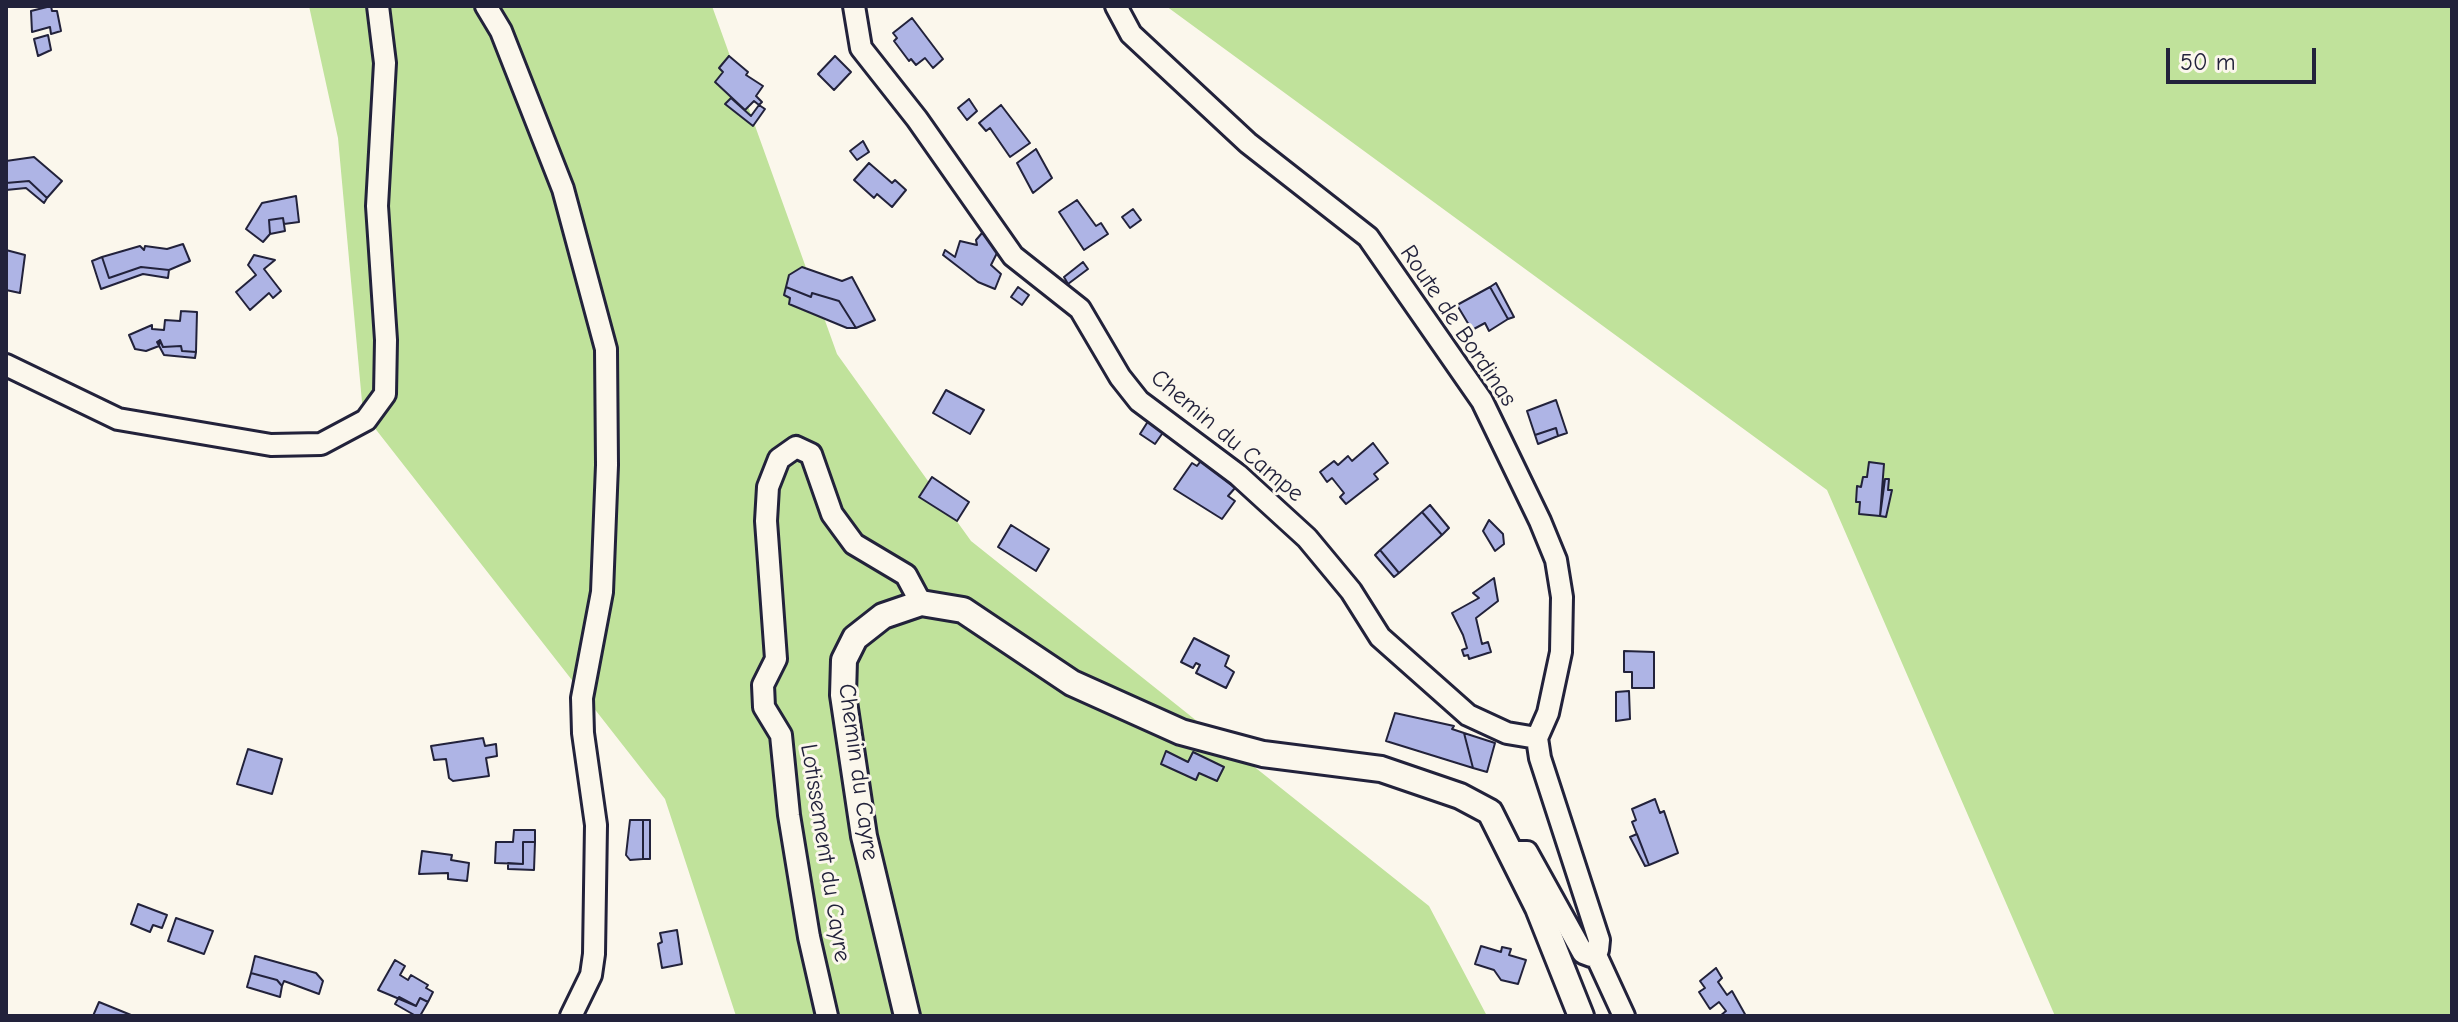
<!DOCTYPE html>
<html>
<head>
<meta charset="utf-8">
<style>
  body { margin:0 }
  #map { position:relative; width:2458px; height:1022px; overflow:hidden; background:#fbf7ec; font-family:"Comic Neue",sans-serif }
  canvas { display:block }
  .frame { position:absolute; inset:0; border:8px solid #22223b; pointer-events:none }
  .scale { position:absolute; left:2166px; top:48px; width:150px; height:36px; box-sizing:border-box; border:4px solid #22223b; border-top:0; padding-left:10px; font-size:24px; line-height:28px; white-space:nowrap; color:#22223b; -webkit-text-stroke:6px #fbf7ec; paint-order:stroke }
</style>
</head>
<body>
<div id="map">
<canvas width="2458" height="1022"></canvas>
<div class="frame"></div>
<div class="scale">50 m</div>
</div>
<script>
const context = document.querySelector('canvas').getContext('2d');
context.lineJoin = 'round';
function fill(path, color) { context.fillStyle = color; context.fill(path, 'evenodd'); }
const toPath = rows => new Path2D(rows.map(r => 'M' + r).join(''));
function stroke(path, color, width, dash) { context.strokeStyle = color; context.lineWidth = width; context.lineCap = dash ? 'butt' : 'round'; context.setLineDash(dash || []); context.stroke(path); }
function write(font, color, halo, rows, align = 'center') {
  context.font = font + ' "Comic Neue",sans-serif'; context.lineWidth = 6; context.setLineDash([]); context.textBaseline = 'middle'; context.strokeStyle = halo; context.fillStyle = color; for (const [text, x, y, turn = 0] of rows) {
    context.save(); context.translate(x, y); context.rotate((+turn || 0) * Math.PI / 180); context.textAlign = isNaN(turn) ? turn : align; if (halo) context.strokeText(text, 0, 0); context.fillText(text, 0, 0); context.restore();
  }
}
fill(toPath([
  [309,6,712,6,837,354,971,541,1429,906,1487,1016,736,1016,665,799,363,413,338,138],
  [1166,6,2452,6,2452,1016,2055,1016,1827,490]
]), '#c0e29b');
const building = toPath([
  [51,6,52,11,57,11,61,31,51,34,50,27,32,32,31,11,51,6],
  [912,18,943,59,933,68,925,58,916,65,911,59,909,61,894,41,897,38,893,33,912,18],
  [48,35,51,50,38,56,34,39,48,35],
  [729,56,748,72,746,75,763,86,756,96,762,102,759,105,754,101,745,110,715,82,723,72,719,68,729,56],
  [835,56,851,72,834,90,818,74,835,56],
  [731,98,751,116,759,105,765,109,753,126,725,104,731,98],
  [969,99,977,111,967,120,958,108,969,99],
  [1001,105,1030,143,1010,157,990,128,986,131,979,123,1001,105],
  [863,141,869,152,857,160,850,151,863,141],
  [1036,149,1052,178,1033,193,1017,163,1036,149],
  [34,157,62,181,47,198,29,181,6,183,6,161,34,157],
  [869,163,892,183,895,180,906,190,892,207,877,194,874,198,854,180,869,163],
  [29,181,47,198,44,203,26,188,6,190,6,183,29,181],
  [296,196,299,222,284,224,283,218,269,220,270,234,263,242,246,229,262,203,296,196],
  [1077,200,1096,226,1101,223,1108,234,1084,250,1059,212,1077,200],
  [1133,209,1141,220,1130,228,1122,217,1133,209],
  [283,218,285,231,270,234,269,220,283,218],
  [982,233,999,249,991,265,1001,274,995,289,978,282,943,255,945,250,955,257,960,241,977,245,976,240,982,233],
  [183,244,190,261,169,270,141,267,109,278,102,257,140,246,144,250,145,246,167,249,183,244],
  [6,250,25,255,20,293,6,290,6,250],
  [254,255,275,260,264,269,281,291,273,298,269,293,250,310,236,292,256,275,248,265,254,255],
  [102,257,109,278,141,267,169,270,168,278,143,274,101,289,92,261,102,257],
  [1083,262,1088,269,1068,284,1064,277,1083,262],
  [802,267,842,281,852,277,875,320,856,328,839,301,812,293,811,297,786,287,789,275,802,267],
  [1496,283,1514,317,1508,319,1490,287,1496,283],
  [786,287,811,297,812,293,839,301,856,328,847,328,789,304,790,298,784,295,786,287],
  [1018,287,1029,295,1022,305,1011,297,1018,287],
  [1490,287,1508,319,1489,331,1485,323,1472,330,1457,305,1490,287],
  [181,311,197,312,196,352,182,351,181,346,163,347,160,340,159,346,146,351,135,349,129,335,152,325,152,329,164,330,165,320,180,321,181,311],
  [160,340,163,347,181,346,182,351,196,352,195,358,164,355,157,342,160,340],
  [946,390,984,410,970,434,933,413,946,390],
  [1556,400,1567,433,1558,436,1556,428,1535,435,1527,411,1556,400],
  [1152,415,1164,431,1155,444,1140,434,1152,415],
  [1556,428,1558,436,1538,444,1535,435,1556,428],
  [1373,443,1388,463,1374,474,1378,479,1346,504,1340,497,1344,493,1332,478,1327,482,1320,472,1334,461,1338,465,1348,456,1352,461,1373,443],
  [1203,458,1226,474,1223,478,1235,488,1228,496,1235,501,1222,519,1174,489,1192,463,1197,466,1203,458],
  [1869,462,1884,464,1880,516,1859,514,1860,502,1856,502,1857,486,1861,487,1863,477,1867,477,1869,462],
  [932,477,969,502,957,521,919,497,932,477],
  [1885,479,1889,479,1888,490,1892,490,1886,517,1880,516,1885,479],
  [1430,505,1449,528,1442,535,1422,512,1430,505],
  [1422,512,1442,535,1399,573,1380,550,1422,512],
  [1489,520,1503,534,1504,544,1495,551,1483,531,1489,520],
  [1011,525,1049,549,1036,571,998,547,1011,525],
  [1380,550,1399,573,1394,577,1375,555,1380,550],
  [1494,578,1498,601,1476,618,1482,644,1488,642,1491,652,1469,659,1468,655,1464,656,1462,650,1467,648,1463,635,1452,613,1479,598,1473,593,1494,578],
  [1194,638,1229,656,1225,666,1234,672,1226,688,1196,673,1200,665,1196,663,1193,668,1181,662,1194,638],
  [1624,651,1654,652,1654,688,1632,688,1632,672,1624,672,1624,651],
  [1629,691,1630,719,1616,721,1616,692,1629,691],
  [1395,713,1454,726,1452,729,1464,733,1473,768,1386,741,1395,713],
  [1464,733,1495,743,1487,772,1473,768,1464,733],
  [483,738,485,746,496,744,497,756,486,758,489,776,453,781,449,778,446,759,434,760,431,746,483,738],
  [248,749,282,759,272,794,237,784,248,749],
  [1166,751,1188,762,1193,752,1224,767,1217,781,1199,773,1196,780,1161,764,1166,751],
  [1655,799,1660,813,1664,811,1678,853,1649,865,1632,822,1636,820,1632,809,1655,799],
  [630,820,643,820,643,859,630,860,626,855,630,820],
  [643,820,650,820,650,859,643,859,643,820],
  [514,830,535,830,535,842,523,842,523,864,495,863,496,842,513,842,514,830],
  [1637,834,1649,865,1645,866,1630,837,1637,834],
  [523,842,535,842,534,870,508,869,508,863,523,864,523,842],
  [422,851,452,855,451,860,469,863,467,881,448,879,448,873,419,874,422,851],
  [138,904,167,915,162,928,153,925,150,932,131,924,138,904],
  [176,918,213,931,204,954,168,941,176,918],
  [677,930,682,964,662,968,658,944,662,942,660,933,677,930],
  [1481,946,1501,952,1502,947,1511,949,1509,955,1526,960,1518,984,1501,980,1494,970,1475,964,1481,946],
  [255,956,316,973,323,981,319,994,284,981,282,986,277,980,251,973,255,956],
  [395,960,405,966,400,975,408,980,411,975,428,985,426,988,433,992,428,1002,420,998,416,1006,378,990,395,960],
  [1716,968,1722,978,1718,982,1727,995,1732,991,1746,1016,1720,1016,1726,1011,1719,1002,1710,1009,1699,992,1705,988,1700,981,1716,968],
  [251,973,277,980,282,986,280,997,247,987,251,973],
  [399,997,416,1006,420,998,428,1002,420,1016,416,1016,395,1004,399,997],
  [99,1002,131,1015,93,1016,99,1002]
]);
fill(building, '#aeb4e5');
stroke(building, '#22223b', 2);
const minor = toPath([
  [486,6,501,31,563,189,606,349,607,465,602,592,582,698,583,733,596,825,594,954,591,975,571,1016],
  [854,6,861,48,917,119,1013,256,1080,309,1120,377,1139,401,1238,475,1307,538,1351,591,1380,637,1468,715,1507,733,1537,738],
  [1116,6,1131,34,1248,143,1368,237,1482,401,1540,521,1556,560,1562,597,1561,652,1548,713,1537,738,1540,758,1599,940,1598,950,1591,956,1583,953,1527,852,1512,852],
  [6,365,118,419,271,445,321,444,366,420,385,394,386,340,377,206,385,63,378,6],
  [1595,953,1624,1016],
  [827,1016,809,937,789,815,781,735,764,707,763,685,776,659,766,521,768,487,779,459,796,447,811,454,832,514,854,544,906,575,921,603]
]);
const tertiary = toPath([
  [907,1016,864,836,843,695,844,660,855,638,883,616,921,603,963,610,1072,683,1181,732,1263,754,1381,769,1460,796,1490,812,1538,908,1581,1016]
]);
stroke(minor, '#22223b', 26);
stroke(tertiary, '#22223b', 30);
stroke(minor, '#fbf7ec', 20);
stroke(tertiary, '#fbf7ec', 24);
write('24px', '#22223b', '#fbf7ec', [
  ["Route de Bordinas",1458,326,56],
  ["Chemin du Campe",1227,436,40],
  ["Chemin du Cayre",858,772,82],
  ["Lotissement du Cayre",825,853,81]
]);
</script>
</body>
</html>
